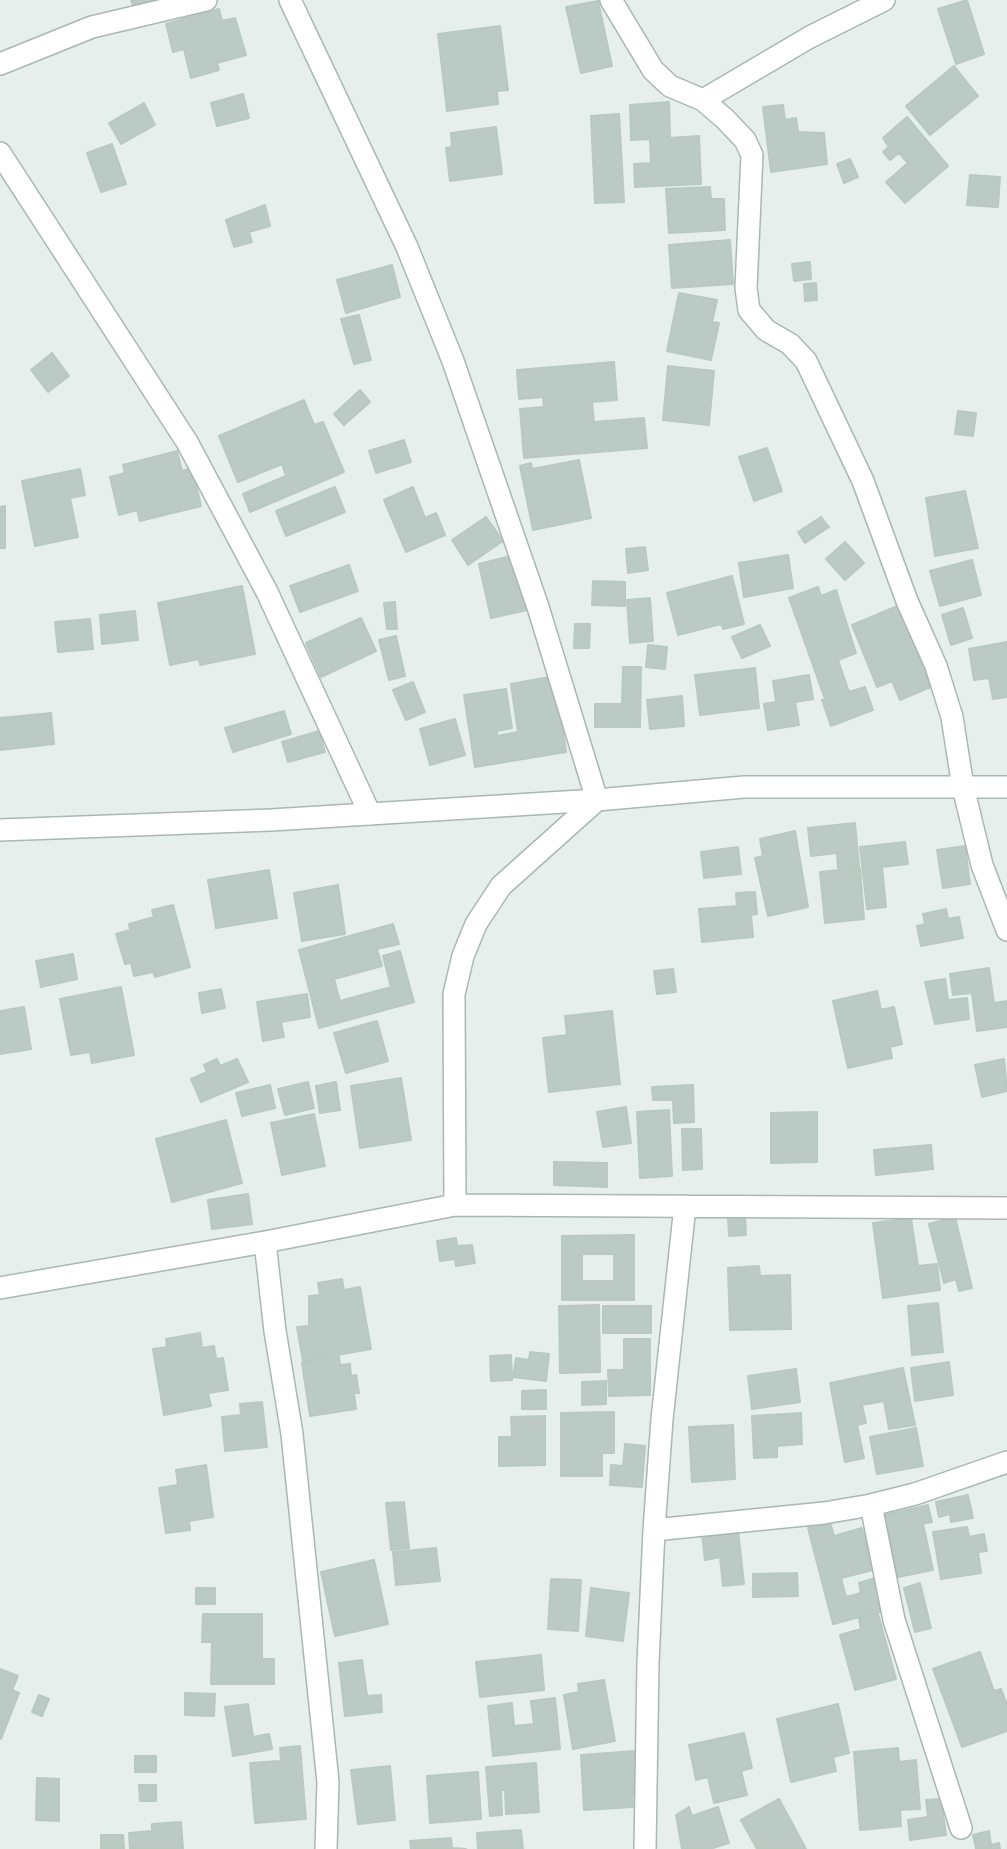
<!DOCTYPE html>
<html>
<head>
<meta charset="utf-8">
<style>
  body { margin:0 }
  canvas { display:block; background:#e6efeb }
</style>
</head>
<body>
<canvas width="1007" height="1849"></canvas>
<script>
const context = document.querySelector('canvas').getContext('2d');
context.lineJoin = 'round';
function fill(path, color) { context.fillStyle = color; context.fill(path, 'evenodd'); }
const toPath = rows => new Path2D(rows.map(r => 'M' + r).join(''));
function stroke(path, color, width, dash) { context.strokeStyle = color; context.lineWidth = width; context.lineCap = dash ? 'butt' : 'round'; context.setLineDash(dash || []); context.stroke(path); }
const building = toPath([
  [131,0,159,0,134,8,131,0],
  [967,0,984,54,956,64,938,9,967,0],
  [598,1,612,66,581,73,566,7,598,1],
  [219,9,222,21,235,18,246,55,217,63,219,70,191,78,184,49,173,52,166,24,219,9],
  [500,26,508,90,497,91,498,104,447,111,438,34,500,26],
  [954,66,978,96,930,135,906,106,954,66],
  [243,94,249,118,217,126,211,103,243,94],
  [669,102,670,138,699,136,701,184,635,187,634,164,651,163,650,139,631,140,630,105,669,102],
  [144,103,155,125,121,144,109,123,144,103],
  [783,105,785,120,796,118,798,132,824,133,827,164,771,172,763,107,783,105],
  [619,114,624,202,595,203,591,116,619,114],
  [907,117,948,166,905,203,886,182,908,163,899,153,890,160,883,152,889,147,883,138,907,117],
  [496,127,502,174,450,181,446,148,452,147,451,133,496,127],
  [112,144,126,184,101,192,87,153,112,144],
  [850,159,858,177,844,183,837,164,850,159],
  [970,175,1000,177,998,207,967,205,970,175],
  [710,187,711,199,724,199,725,230,669,233,666,189,710,187],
  [265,205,270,226,249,232,252,242,234,247,226,220,265,205],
  [730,240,733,284,672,288,669,245,730,240],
  [810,262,811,279,794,281,792,264,810,262],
  [392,265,400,297,346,313,337,280,392,265],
  [816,283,817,300,805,301,804,284,816,283],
  [679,293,717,300,712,322,719,323,711,360,667,351,679,293],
  [359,315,371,360,354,364,341,319,359,315],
  [52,353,69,376,48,392,31,370,52,353],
  [614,362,617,400,592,402,594,422,644,418,647,448,524,458,520,409,544,407,543,397,519,399,517,370,614,362],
  [668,366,714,371,709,425,663,420,668,366],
  [360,390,370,402,344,425,334,414,360,390],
  [304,400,314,425,323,422,344,472,250,512,243,494,286,476,282,464,238,482,219,436,304,400],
  [958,411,976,413,973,436,955,434,958,411],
  [404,440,411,462,376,473,369,451,404,440],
  [767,448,782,491,754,501,739,457,767,448],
  [177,451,182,471,192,468,201,506,140,521,137,510,119,515,110,477,125,473,123,465,177,451],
  [579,460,591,518,533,530,520,466,531,463,532,469,579,460],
  [80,469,85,495,70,498,78,537,35,546,22,481,80,469],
  [335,487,345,512,286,536,276,511,335,487],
  [413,487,425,518,436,513,445,535,406,552,384,500,413,487],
  [965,491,978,548,935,556,926,498,965,491],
  [5,506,5,548,0,548,0,507,5,506],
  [486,517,503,541,468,565,452,540,486,517],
  [821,517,829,527,805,543,798,532,821,517],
  [845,542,864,563,845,580,826,559,845,542],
  [645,547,648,570,628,573,626,549,645,547],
  [515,555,527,610,491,618,479,564,515,555],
  [788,555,793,588,744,597,739,563,788,555],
  [972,560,981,595,940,606,930,571,972,560],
  [349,565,358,591,300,612,290,586,349,565],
  [732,576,744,624,723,629,721,624,678,635,667,593,732,576],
  [593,581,625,582,625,606,592,605,593,581],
  [242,586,255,654,200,665,199,659,170,665,158,603,242,586],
  [818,587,821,596,836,590,856,653,838,660,849,692,865,687,873,710,831,726,822,700,825,699,789,598,818,587],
  [650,598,653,641,630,643,627,600,650,598],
  [395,602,397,629,387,629,384,603,395,602],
  [900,605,933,686,900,700,892,681,877,687,852,625,900,605],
  [963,608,972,638,951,645,942,615,963,608],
  [135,611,138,640,102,644,100,615,135,611],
  [361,618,376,651,321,677,306,643,361,618],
  [90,619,93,649,58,652,55,622,90,619],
  [575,624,590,624,589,648,574,648,575,624],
  [760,625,770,646,742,658,732,637,760,625],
  [396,636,405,676,389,680,379,640,396,636],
  [1007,642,1007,697,993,699,989,678,974,680,969,649,1007,642],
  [648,645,667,647,665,669,646,667,648,645],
  [623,667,641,667,640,727,595,727,595,704,622,704,623,667],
  [755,668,759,708,700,715,695,675,755,668],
  [809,675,813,699,795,702,799,725,768,730,764,704,776,702,773,681,809,675],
  [555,676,566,752,475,767,464,695,506,689,512,728,497,731,497,736,518,732,511,684,555,676],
  [413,682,425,712,406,720,393,690,413,682],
  [682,696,684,726,650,729,647,700,682,696],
  [284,711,291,734,233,752,225,728,284,711],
  [51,713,54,744,0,750,0,718,51,713],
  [455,719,465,755,430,765,420,729,455,719],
  [319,731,325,752,288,762,282,742,319,731],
  [855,823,859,866,838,868,837,853,811,856,808,828,855,823],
  [795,831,808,907,768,916,755,858,763,856,760,839,795,831],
  [905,842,908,864,882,867,886,907,867,909,860,847,905,842],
  [965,846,970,884,943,888,937,850,965,846],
  [738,847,741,874,704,878,701,852,738,847],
  [860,868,864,919,825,923,820,872,860,868],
  [269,870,277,918,216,928,208,880,269,870],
  [338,885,345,934,302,941,294,893,338,885],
  [755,892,757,914,751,915,753,937,702,942,699,909,737,906,736,893,755,892],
  [173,905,190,967,155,977,153,972,134,976,131,963,125,964,116,934,130,930,129,924,154,917,152,910,173,905],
  [946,909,948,919,959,917,963,938,921,946,917,926,925,924,923,914,946,909],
  [393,924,399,944,377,949,382,966,334,979,340,1001,391,987,383,956,400,951,414,1002,319,1028,299,950,393,924],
  [73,954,77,979,41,987,36,961,73,954],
  [989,968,994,1003,1007,1001,1007,1027,977,1031,972,993,953,995,950,974,989,968],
  [673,969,676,992,657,994,654,971,673,969],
  [945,979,948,1000,967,998,969,1019,935,1024,925,982,945,979],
  [121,987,134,1055,92,1063,90,1052,71,1055,60,999,121,987],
  [221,989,225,1008,202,1013,199,993,221,989],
  [877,991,881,1010,894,1007,902,1044,890,1047,892,1058,848,1068,833,1001,877,991],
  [307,994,310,1017,281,1022,284,1037,263,1041,257,1002,307,994],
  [24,1007,31,1049,0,1054,0,1011,24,1007],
  [612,1011,620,1084,549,1092,543,1038,567,1035,565,1016,612,1011],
  [377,1021,388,1061,346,1073,334,1033,377,1021],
  [217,1059,220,1066,237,1059,248,1082,201,1102,191,1079,207,1072,204,1065,217,1059],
  [1004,1059,1007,1091,982,1097,975,1065,1004,1059],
  [401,1078,411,1140,360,1148,351,1086,401,1078],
  [308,1082,314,1108,285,1115,278,1089,308,1082],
  [336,1082,340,1110,320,1113,316,1086,336,1082],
  [270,1085,275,1108,242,1116,236,1093,270,1085],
  [693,1085,694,1122,674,1123,673,1100,653,1100,652,1087,693,1085],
  [626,1107,631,1143,603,1147,597,1112,626,1107],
  [669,1110,672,1176,640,1178,637,1112,669,1110],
  [817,1112,817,1162,771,1163,771,1113,817,1112],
  [314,1114,325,1166,282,1175,271,1123,314,1114],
  [226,1120,242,1183,172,1202,156,1139,226,1120],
  [682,1129,701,1129,702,1169,683,1170,682,1129],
  [931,1145,933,1169,876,1175,874,1150,931,1145],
  [554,1162,607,1163,607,1187,554,1185,554,1162],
  [248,1194,252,1224,212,1229,208,1200,248,1194],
  [745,1216,746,1235,729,1236,728,1217,745,1216],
  [955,1217,972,1288,959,1291,956,1279,944,1283,929,1224,955,1217],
  [911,1218,918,1266,937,1264,940,1290,883,1298,873,1223,911,1218],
  [634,1235,634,1300,562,1300,562,1236,634,1235],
  [582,1254,614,1254,614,1281,582,1281,582,1254],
  [456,1238,457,1246,472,1245,475,1263,456,1266,455,1259,440,1261,437,1241,456,1238],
  [759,1266,760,1276,790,1275,791,1329,730,1330,728,1268,759,1266],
  [342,1279,344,1290,360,1287,371,1349,303,1361,297,1327,309,1326,309,1296,320,1295,318,1283,342,1279],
  [938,1303,943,1352,912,1355,908,1306,938,1303],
  [599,1305,600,1372,560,1373,559,1306,599,1305],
  [603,1306,651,1306,651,1333,603,1333,603,1306],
  [200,1333,202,1348,214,1346,216,1359,223,1358,228,1390,208,1393,211,1406,164,1415,153,1349,167,1347,166,1339,200,1333],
  [624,1339,650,1339,650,1395,609,1396,608,1370,624,1370,624,1339],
  [530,1352,549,1354,546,1381,513,1377,516,1358,529,1360,530,1352],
  [511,1355,512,1380,491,1381,490,1356,511,1355],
  [339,1357,340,1365,350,1364,351,1376,356,1375,359,1393,354,1393,356,1409,310,1416,302,1363,339,1357],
  [949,1362,953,1395,915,1401,911,1368,949,1362],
  [903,1368,915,1425,889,1429,884,1401,862,1405,866,1423,857,1425,864,1458,845,1462,830,1383,903,1368],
  [796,1369,800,1402,752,1409,748,1376,796,1369],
  [606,1381,606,1404,582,1405,582,1382,606,1381],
  [546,1390,546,1409,522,1409,522,1391,546,1390],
  [262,1402,267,1447,225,1451,222,1417,241,1415,240,1404,262,1402],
  [614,1412,614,1453,602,1453,602,1476,561,1476,561,1413,614,1412],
  [801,1413,802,1444,777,1446,777,1457,754,1458,752,1416,801,1413],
  [545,1416,545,1465,499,1466,499,1437,512,1437,511,1417,545,1416],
  [733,1425,735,1479,692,1482,689,1427,733,1425],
  [916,1428,923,1466,877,1474,870,1437,916,1428],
  [625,1444,645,1446,642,1487,610,1485,611,1465,623,1466,625,1444],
  [206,1465,213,1517,189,1521,190,1530,166,1533,159,1488,178,1485,176,1470,206,1465],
  [968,1495,973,1518,951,1522,950,1514,939,1517,936,1502,968,1495],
  [404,1502,409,1548,391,1550,386,1503,404,1502],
  [928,1505,932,1522,923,1524,933,1570,898,1577,885,1515,928,1505],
  [830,1522,834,1536,862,1528,873,1570,841,1578,846,1597,861,1593,859,1583,875,1578,883,1611,833,1624,808,1528,830,1522],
  [967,1527,969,1537,984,1534,987,1551,978,1552,981,1573,941,1579,933,1532,967,1527],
  [738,1530,744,1584,723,1586,720,1557,705,1560,702,1535,738,1530],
  [436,1548,440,1581,396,1585,393,1552,436,1548],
  [374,1560,388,1624,335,1636,321,1572,374,1560],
  [797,1573,798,1596,753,1597,753,1574,797,1573],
  [551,1579,581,1580,578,1631,548,1629,551,1579],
  [920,1583,931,1628,915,1632,904,1588,920,1583],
  [196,1588,215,1588,215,1604,196,1604,196,1588],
  [591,1588,629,1593,623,1641,586,1636,591,1588],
  [203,1614,262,1614,262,1659,274,1659,274,1684,211,1684,212,1642,202,1642,203,1614],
  [878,1614,896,1679,855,1690,840,1635,861,1629,859,1619,878,1614],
  [980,1652,994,1691,1001,1689,1007,1705,1007,1731,962,1747,933,1669,980,1652],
  [541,1655,544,1690,480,1697,476,1662,541,1655],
  [362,1660,367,1696,381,1695,382,1712,345,1716,339,1663,362,1660],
  [0,1669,18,1676,12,1690,19,1693,1,1739,0,1669],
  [604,1680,615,1741,573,1749,564,1695,579,1692,578,1684,604,1680],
  [185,1693,215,1694,214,1716,185,1715,185,1693],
  [39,1695,49,1699,42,1716,32,1712,39,1695],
  [555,1698,560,1749,493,1756,488,1706,512,1703,514,1726,534,1724,531,1701,555,1698],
  [248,1704,253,1737,269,1734,272,1749,233,1756,225,1707,248,1704],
  [838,1704,849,1753,833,1757,836,1771,791,1782,777,1719,838,1704],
  [744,1733,752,1768,741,1771,747,1795,714,1803,708,1777,696,1780,689,1745,744,1733],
  [300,1746,306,1819,255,1823,250,1763,281,1761,280,1748,300,1746],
  [898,1748,899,1762,916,1760,920,1809,900,1810,901,1826,860,1830,854,1752,898,1748],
  [635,1751,638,1794,632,1795,633,1807,584,1810,581,1755,635,1751],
  [135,1756,156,1756,156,1772,135,1772,135,1756],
  [536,1763,539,1812,506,1814,505,1790,501,1790,502,1815,490,1816,486,1767,536,1763],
  [390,1766,395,1820,358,1824,351,1770,390,1766],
  [478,1772,481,1819,430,1823,427,1776,478,1772],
  [37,1778,59,1779,59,1821,36,1820,37,1778],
  [139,1785,156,1785,156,1801,140,1801,139,1785],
  [779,1799,806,1849,757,1849,741,1820,779,1799],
  [941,1799,946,1835,910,1840,908,1820,928,1817,926,1800,941,1799],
  [689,1807,692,1816,718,1807,729,1843,710,1849,682,1849,676,1815,689,1807],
  [181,1822,183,1849,130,1849,129,1833,152,1831,152,1824,181,1822],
  [521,1830,523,1849,478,1849,477,1833,521,1830],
  [989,1831,991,1845,999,1843,1000,1849,976,1849,973,1835,989,1831],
  [101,1835,123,1835,124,1849,101,1849,101,1835],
  [451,1838,452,1848,466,1849,411,1849,410,1841,451,1838]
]);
fill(building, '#bbcac4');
stroke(building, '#b8c9c2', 2);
const minor = toPath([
  [290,0,407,247,453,361,538,607,597,800,501,886,476,924,463,956,454,994,455,1205],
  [611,0,653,70,670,86,703,100,725,119,745,140,752,155,746,288,749,310,766,330,790,344,806,361,863,481,907,601,936,666,952,717,963,787,982,865,1007,930],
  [0,64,92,27,206,0],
  [703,100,810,37,884,0],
  [0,153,187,442,267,592,370,814],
  [265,1242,275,1331,292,1434,328,1782,326,1849],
  [0,1288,265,1242,455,1205,1007,1208],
  [871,1505,894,1620,961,1828],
  [654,1530,824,1513,871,1505,915,1494,1007,1462],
  [645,1849,648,1663,654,1530,662,1419,685,1206]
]);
const tertiary = toPath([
  [0,830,271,820,597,800,744,787,1007,787]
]);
stroke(minor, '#a8b8b2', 24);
stroke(tertiary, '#a8b8b2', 24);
stroke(minor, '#fff', 21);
stroke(tertiary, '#fff', 21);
</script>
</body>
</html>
